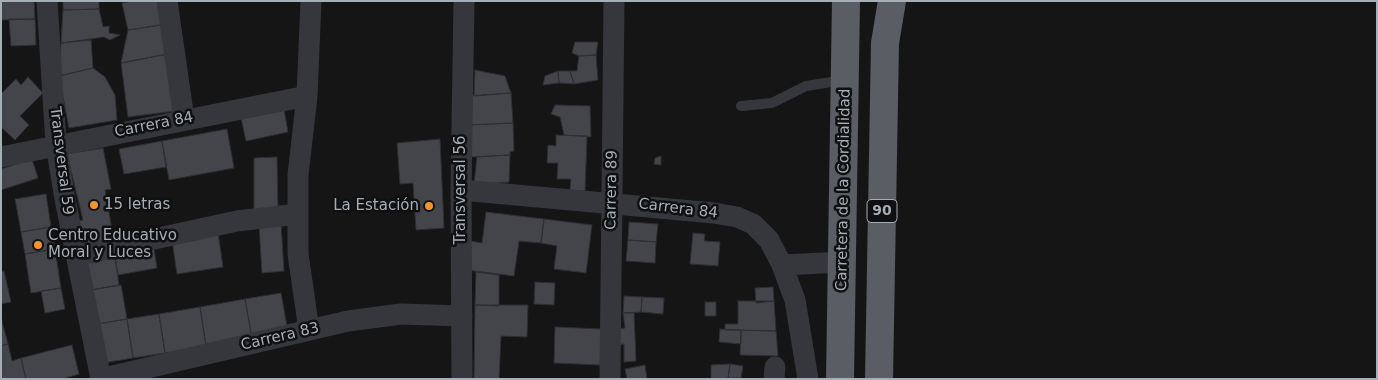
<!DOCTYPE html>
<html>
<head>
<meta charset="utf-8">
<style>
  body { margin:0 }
  #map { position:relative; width:1378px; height:380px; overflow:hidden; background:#151516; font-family:"DejaVu Sans",sans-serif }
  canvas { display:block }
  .frame { position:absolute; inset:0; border:2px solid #a6aeb7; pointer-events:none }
</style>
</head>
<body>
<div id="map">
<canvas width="1378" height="380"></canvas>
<div class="frame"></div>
</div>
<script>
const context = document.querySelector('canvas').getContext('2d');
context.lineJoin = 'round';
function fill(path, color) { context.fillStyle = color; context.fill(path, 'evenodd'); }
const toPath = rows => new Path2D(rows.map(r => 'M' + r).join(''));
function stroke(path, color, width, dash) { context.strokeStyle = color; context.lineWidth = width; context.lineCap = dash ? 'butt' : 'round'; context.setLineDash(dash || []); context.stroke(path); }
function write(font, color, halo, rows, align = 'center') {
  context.font = font + ' "DejaVu Sans",sans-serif'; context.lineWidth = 5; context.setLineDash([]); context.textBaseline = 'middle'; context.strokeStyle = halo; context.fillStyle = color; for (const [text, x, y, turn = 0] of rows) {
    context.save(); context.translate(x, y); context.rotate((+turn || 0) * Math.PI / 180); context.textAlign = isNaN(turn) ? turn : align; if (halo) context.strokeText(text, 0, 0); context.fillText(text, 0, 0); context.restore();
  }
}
const building = toPath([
  [1,1,34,1,35,19,1,20,1,1],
  [63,1,99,1,99,9,63,10,63,1],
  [133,1,159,1,161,25,128,30,122,3,133,1],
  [99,9,103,27,109,26,109,33,120,35,110,40,104,37,61,43,63,10,99,9],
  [9,19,35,19,36,45,11,46,9,19],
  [161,25,168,54,121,63,128,30,161,25],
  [91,40,93,68,59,76,61,43,91,40],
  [575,42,598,42,596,55,579,56,572,53,575,42],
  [168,54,175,111,128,117,121,63,168,54],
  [596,55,598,80,574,84,570,71,577,71,579,56,596,55],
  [93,68,105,77,115,95,117,120,69,128,59,76,93,68],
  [475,70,505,76,511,93,474,96,475,70],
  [558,71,559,83,543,85,545,76,558,71],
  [558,71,570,71,574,84,559,83,558,71],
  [28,77,43,93,20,116,29,125,15,140,1,127,1,94,16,79,21,85,28,77],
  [511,93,513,123,468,125,466,96,511,93],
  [555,105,590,106,591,137,564,135,560,117,551,114,555,105],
  [284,109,288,132,246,141,241,118,284,109],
  [513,123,514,151,510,152,510,155,470,157,468,125,513,123],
  [227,129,234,168,169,180,162,141,227,129],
  [556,135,587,136,585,191,570,190,571,179,557,179,558,163,547,163,548,145,556,146,556,135],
  [440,139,444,228,416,230,413,183,400,184,397,143,440,139],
  [162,141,166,167,124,174,119,149,162,141],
  [103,148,111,189,105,190,114,241,78,248,73,222,83,220,67,154,103,148],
  [510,155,509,182,474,185,477,157,510,155],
  [661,156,661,165,654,164,655,158,661,156],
  [277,157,278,211,254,211,254,158,277,157],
  [32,159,38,178,1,190,1,169,32,159],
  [46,194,51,227,21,232,15,199,46,194],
  [486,212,544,219,541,243,519,241,514,276,466,270,470,241,482,243,486,212],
  [544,219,592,225,586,273,554,269,557,246,541,243,544,219],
  [629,222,658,224,656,242,628,240,629,222],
  [281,223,284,271,262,273,259,224,281,223],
  [51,227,55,249,25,254,21,232,51,227],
  [218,233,223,267,177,274,172,240,218,233],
  [693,233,705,234,704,241,720,242,718,266,690,264,693,233],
  [628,240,656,242,655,263,626,261,628,240],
  [153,243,157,268,118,275,114,250,153,243],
  [55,249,61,288,31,293,25,254,55,249],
  [115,257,119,285,91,290,87,262,115,257],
  [4,271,11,302,1,304,1,272,4,271],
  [476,272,499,275,499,306,475,305,476,272],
  [535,282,555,283,554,305,534,304,535,282],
  [121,285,127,319,97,324,91,290,121,285],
  [773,287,774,301,756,303,755,288,773,287],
  [61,288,65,309,45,313,41,291,61,288],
  [281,293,288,332,252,338,245,299,281,293],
  [624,296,642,297,641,312,623,313,624,296],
  [642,297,664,298,663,314,641,312,642,297],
  [245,299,252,338,206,346,200,307,245,299],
  [738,301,774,301,776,331,725,330,725,324,738,324,738,301],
  [705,302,716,302,716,316,705,316,705,302],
  [475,305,528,305,527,337,501,336,499,379,474,379,475,305],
  [200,307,206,346,165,353,159,314,200,307],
  [623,313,634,313,636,361,624,362,624,344,616,345,615,329,625,328,623,313],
  [159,314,165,353,133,358,127,319,159,314],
  [1,318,8,344,1,346,1,318],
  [127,319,133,358,103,363,97,324,127,319],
  [555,327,602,329,600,365,554,363,555,327],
  [720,329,741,330,741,344,719,342,720,329],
  [741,330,776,331,778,356,740,355,741,330],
  [8,344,12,361,21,358,26,379,1,379,1,346,8,344],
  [72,345,79,374,62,379,26,379,21,358,72,345],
  [730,364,743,366,741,378,728,378,730,364],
  [730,364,728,379,711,379,711,365,730,364],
  [645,365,647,379,627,379,625,369,645,365]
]);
fill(building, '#44454a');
stroke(building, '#2f2f33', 1);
stroke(toPath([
  [741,106,772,103,806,86,844,80]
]), '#36373c', 10);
stroke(toPath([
  [47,1,56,144,65,199,101,379],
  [167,1,184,119],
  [1,157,307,96],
  [461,190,714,213,737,217,753,224,769,240,782,265,795,300,808,379],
  [76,256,237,221,298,214],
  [782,265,843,262],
  [309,330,298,254,298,175,307,96,311,1],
  [100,379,348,321,401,314,462,316],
  [462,379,461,190,464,1],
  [610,379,614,1],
  [774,379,775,367]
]), '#36373c', 21);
stroke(toPath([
  [840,379,846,1],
  [879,379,885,43,892,1]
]), '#5a5e64', 28);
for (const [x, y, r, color] of [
  [94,205,5,"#f4942f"],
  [429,206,5,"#f4942f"],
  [38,245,5,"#f4942f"]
]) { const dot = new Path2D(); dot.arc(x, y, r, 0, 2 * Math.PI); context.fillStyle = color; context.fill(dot); stroke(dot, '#101011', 2); }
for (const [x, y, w] of [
  [882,211,30]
]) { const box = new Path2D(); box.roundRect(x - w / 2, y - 11.5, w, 23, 4); context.fillStyle = '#101011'; context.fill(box); stroke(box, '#a6aeb7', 1); }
write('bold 14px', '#a6aeb7', null, [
  ["90",882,211]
]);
write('15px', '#a6aeb7', '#101011', [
  ["Carrera 84",154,125,-11],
  ["Transversal 59",61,161,83],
  ["Transversal 56",461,190,-90],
  ["Carrera 89",612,190,-89],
  ["Carretera de la Cordialidad",844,190,-89],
  ["Carrera 84",678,209,7],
  ["Carrera 83",280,337,-13]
]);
write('15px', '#a6aeb7', '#101011', [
  ["15 letras",104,205],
  ["La Estación",419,206,"right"],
  ["Centro Educativo",48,236],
  ["Moral y Luces",48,253]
], 'left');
</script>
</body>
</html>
